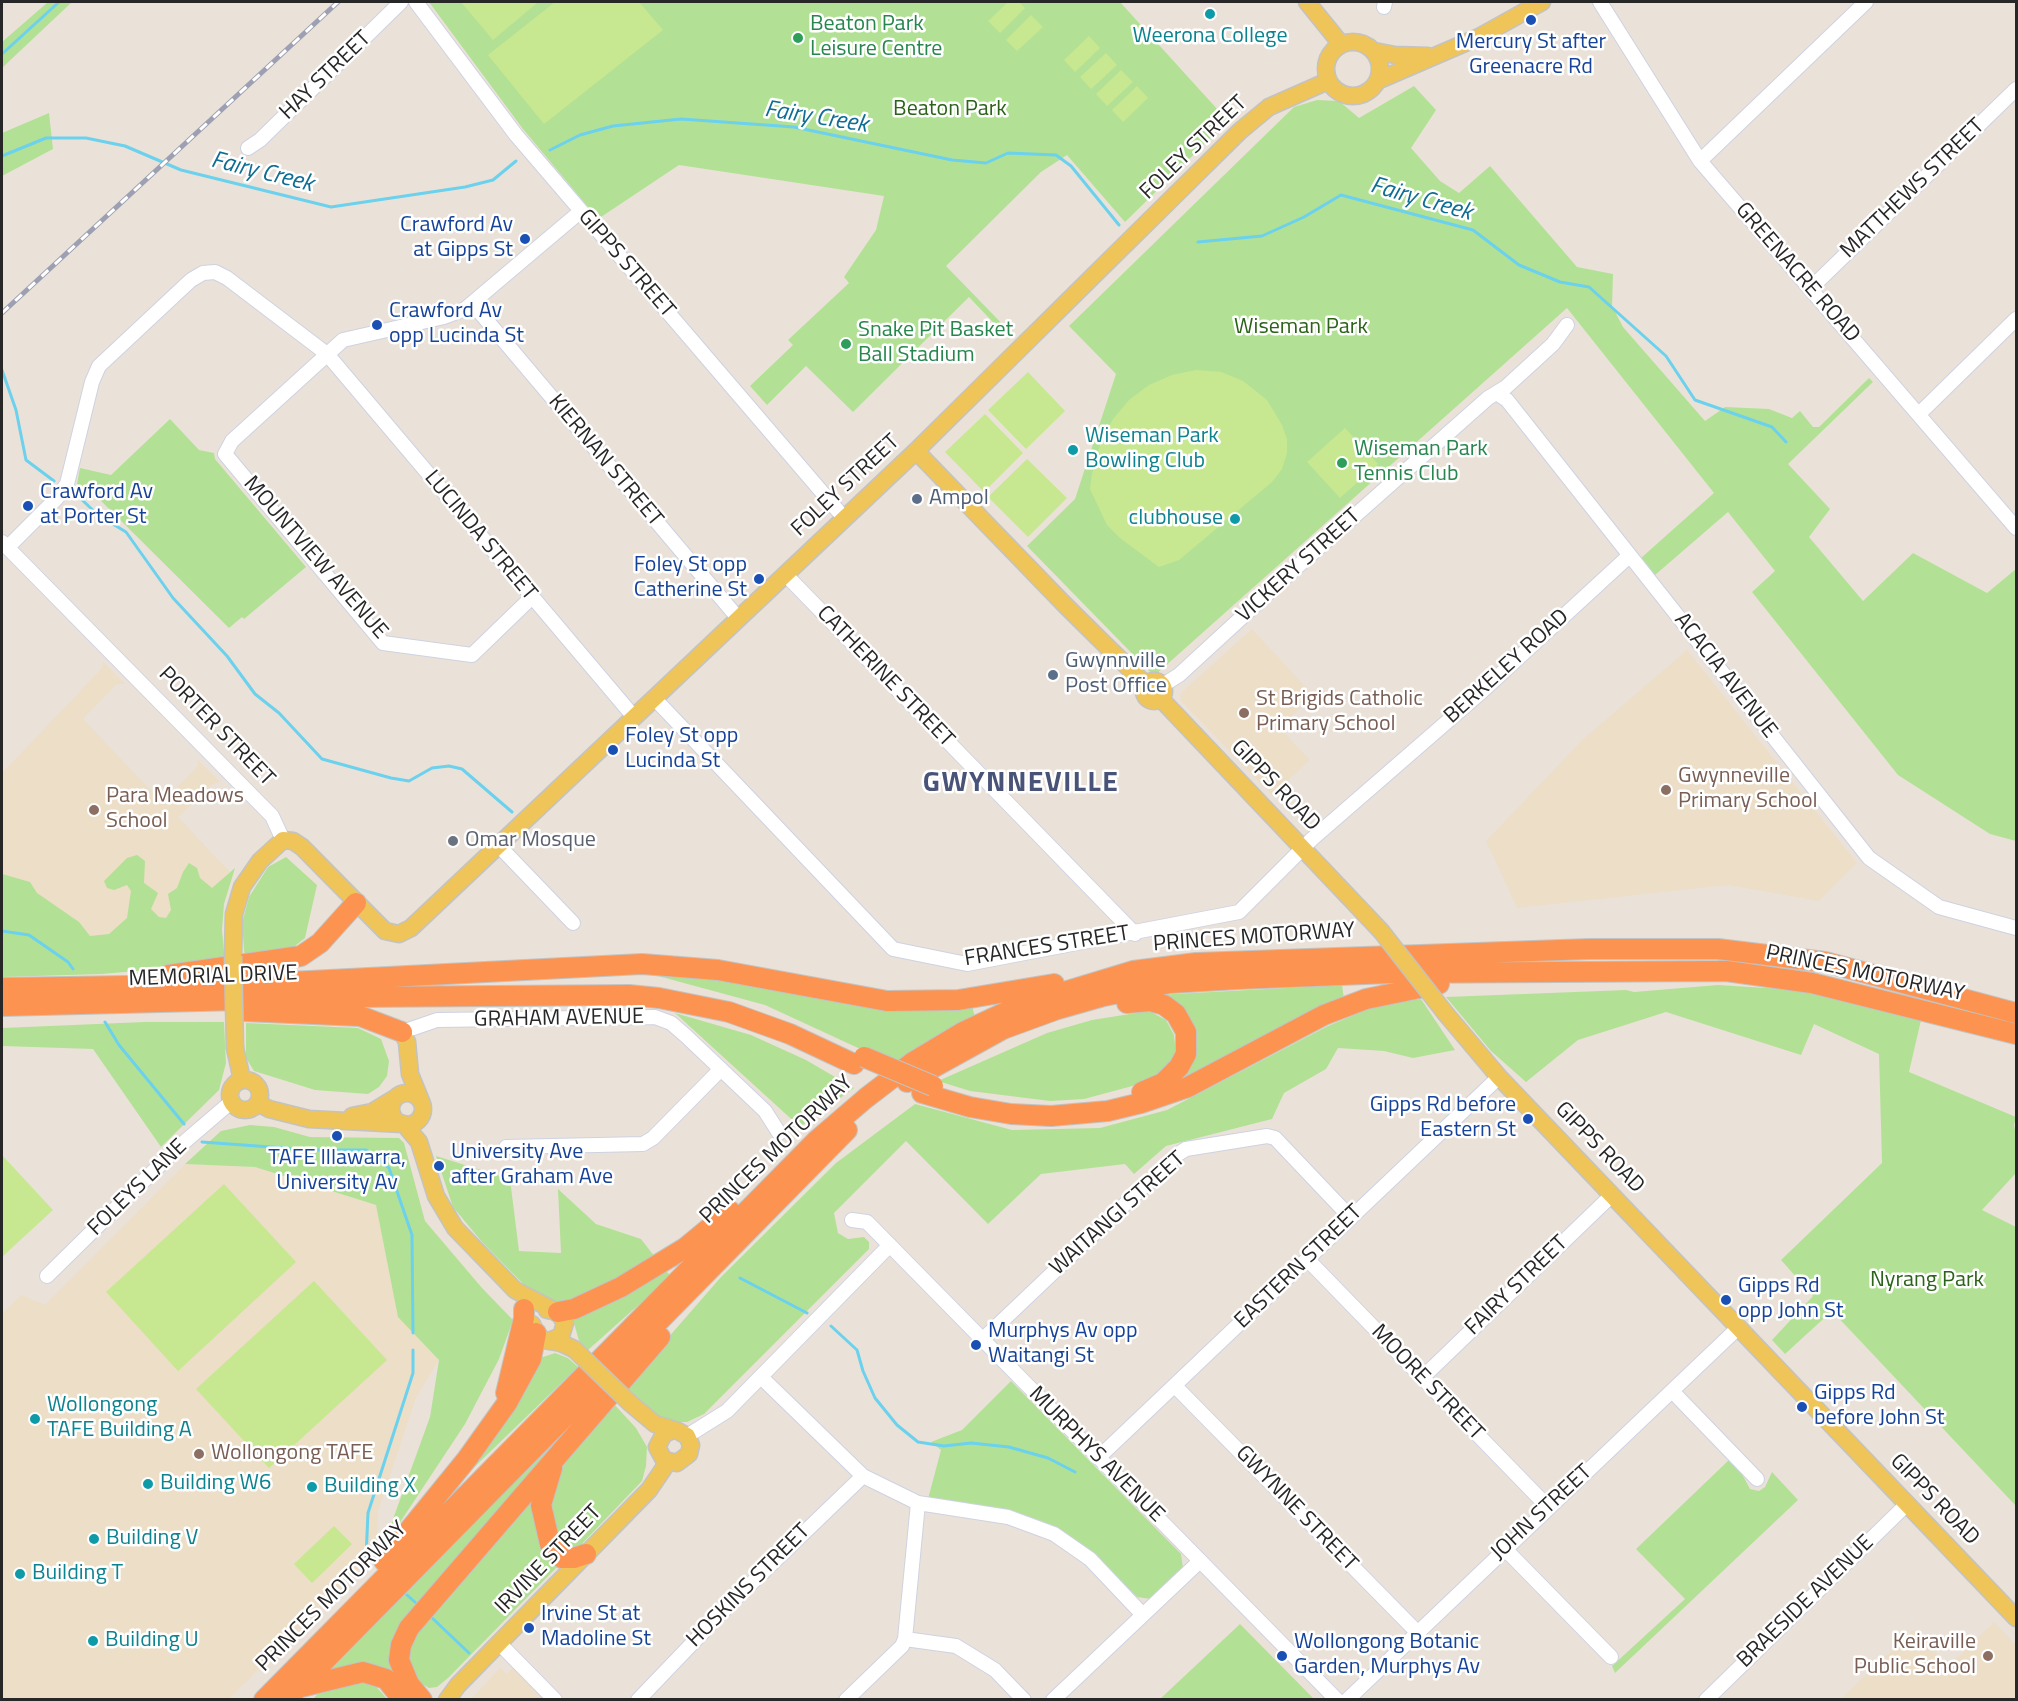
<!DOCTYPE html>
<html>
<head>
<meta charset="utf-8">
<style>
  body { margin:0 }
  #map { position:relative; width:2018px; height:1701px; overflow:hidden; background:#eae2d9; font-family:"Titillium Web",sans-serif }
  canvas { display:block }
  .frame { position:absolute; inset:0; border:3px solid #272727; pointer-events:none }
</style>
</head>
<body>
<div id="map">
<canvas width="2018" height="1701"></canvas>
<div class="frame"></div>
</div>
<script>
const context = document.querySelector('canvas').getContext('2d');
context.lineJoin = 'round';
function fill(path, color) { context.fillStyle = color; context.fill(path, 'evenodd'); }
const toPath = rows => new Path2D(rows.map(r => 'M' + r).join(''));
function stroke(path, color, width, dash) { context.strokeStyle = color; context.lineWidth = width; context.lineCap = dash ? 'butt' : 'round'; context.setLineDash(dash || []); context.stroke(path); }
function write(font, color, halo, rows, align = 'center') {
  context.font = font + ' "Titillium Web",sans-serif'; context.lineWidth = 5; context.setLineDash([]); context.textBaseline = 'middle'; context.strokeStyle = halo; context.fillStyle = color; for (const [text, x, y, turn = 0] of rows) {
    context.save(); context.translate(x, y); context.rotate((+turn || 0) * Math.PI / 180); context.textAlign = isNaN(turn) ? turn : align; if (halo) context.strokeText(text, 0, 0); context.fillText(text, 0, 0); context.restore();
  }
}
fill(toPath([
  [1252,629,1314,696,1279,727,1310,760,1272,795,1180,700,1181,693],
  [1687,650,1857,863,1819,901,1728,885,1517,908,1486,841,1582,740],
  [103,662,125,684,117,684,83,719,162,802,198,766,198,760,220,782,213,784,178,817,230,872,179,920,120,957,2,911,2,769,4,771,102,668],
  [185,1164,255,1167,425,1221,482,1288,416,1398,378,1511,377,1550,229,1699,2,1700,2,1314,21,1295,45,1305],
  [1994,1622,2016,1645,2016,1699,1841,1699,1913,1630,1949,1666],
  [514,1666,549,1700,470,1700,500,1668,507,1674]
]), '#ecdec7');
fill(toPath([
  [48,2,72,2,2,68,2,42],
  [429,2,1120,2,1228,121,1125,222,1067,155,1041,172,946,266,1013,335,1009,339,969,297,853,412,806,366,767,405,750,386,793,345,788,340,849,283,844,277,876,230,884,196,679,165,598,219,523,129],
  [1414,86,1436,110,1411,148,1440,181,1459,193,1490,166,1577,267,1613,274,1612,306,1623,327,1705,421,1725,407,1769,409,1792,418,1800,411,1813,427,1819,427,1869,378,1873,382,1788,464,1830,509,1809,537,1863,601,1913,553,1987,593,2016,569,2016,841,1990,834,1898,775,1752,592,1775,571,1728,512,1655,575,1641,558,1714,493,1567,308,1154,676,1027,546,1075,499,1116,374,1069,326,1294,107,1317,100,1339,101,1359,118],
  [49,113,53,149,2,176,2,133],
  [170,419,199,450,214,453,215,459,306,567,244,619,242,617,229,628,90,490,77,484,80,468,111,475],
  [137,855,145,861,144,883,158,893,151,909,159,917,166,918,171,910,168,894,177,888,183,872,189,863,197,868,200,878,212,888,235,868,224,904,222,930,225,963,102,974,2,977,2,874,30,882,37,893,79,922,90,936,109,934,127,918,131,891,127,885,114,890,107,888,104,881,127,858],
  [286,857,317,885,305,938,281,957,245,963,242,923,249,897,268,867],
  [659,972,722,976,857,1004,920,1011,972,1006,975,1017,895,1065,765,1005,658,976],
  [1342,985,1344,999,1177,1083,1196,1047,1156,995],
  [1718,985,1799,990,1921,1020,1909,1072,2016,1117,2014,1125,2016,1135,2016,1173,1982,1210,2016,1227,2016,1506,1832,1311,1785,1354,1772,1340,1813,1296,1781,1260,1882,1163,1879,1054,1814,1024,1801,1055,1666,1012,1578,1040,1526,1082,1491,1051,1446,997,1626,990,1634,992],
  [1421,999,1455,1050,1413,1058,1384,1051,1338,1048,1326,1069,1284,1093,1272,1119,1166,1146,1134,1174,1125,1164,1041,1174,988,1224,906,1141,834,1213,838,1233,848,1239,864,1237,869,1242,869,1249,704,1414,687,1422,670,1422,653,1414,626,1386,721,1277,836,1163,915,1104,1012,1130,1100,1128,1167,1110,1328,1026,1376,1006],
  [1149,1011,1166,1020,1174,1035,1176,1054,1169,1068,1151,1081,1084,1099,1050,1101,970,1091,938,1081,1047,1033,1092,1020],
  [675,1013,751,1035,806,1060,854,1088,800,1127],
  [144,1022,224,1022,226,1063,219,1090,161,1147,93,1049,2,1046,2,1028],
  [246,1023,358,1028,381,1039,389,1061,387,1076,379,1087,368,1094,315,1090,254,1071,246,1058],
  [250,1125,274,1127,310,1137,399,1138,404,1143,425,1221,482,1288,513,1320,499,1359,465,1424,387,1542,393,1519,430,1417,439,1360,398,1317,376,1205,255,1167,185,1164,221,1131],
  [436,1156,510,1179,519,1251,561,1253,558,1189,596,1224,641,1239,655,1257,611,1285,560,1304,535,1296,482,1242,453,1207],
  [665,1270,671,1276,588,1350,579,1341,572,1316],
  [555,1353,568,1358,578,1367,464,1477,540,1358],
  [1011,1381,1181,1554,1183,1568,1151,1599,1137,1597,1081,1544,1041,1521,1003,1509,928,1499,941,1450,931,1442,962,1430],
  [613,1403,636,1428,647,1447,646,1466,642,1481,573,1553,567,1555,547,1518,557,1471],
  [553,1442,557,1450,411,1615,393,1670,396,1684,372,1682,387,1699,312,1700,333,1678,325,1676],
  [1729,1460,1742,1474,1750,1489,1759,1491,1765,1487,1772,1472,1798,1500,1615,1673,1612,1666,1685,1599,1636,1549],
  [534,1492,544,1544,557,1567,448,1678,437,1687,429,1688,419,1682,406,1657,409,1642],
  [1240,1624,1314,1699,1160,1699]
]), '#b2e195');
fill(toPath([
  [461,2,538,2,493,40],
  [555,2,639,2,663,30,544,124,488,55],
  [1008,2,1019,2,1025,8,1000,33,988,21],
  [1031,15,1043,27,1017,51,1006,40],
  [1089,36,1100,48,1075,72,1064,60],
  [1106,53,1117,65,1091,89,1080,77],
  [1121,70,1133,82,1107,106,1096,94],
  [1137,86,1148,98,1123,122,1112,110],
  [1196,370,1221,372,1243,381,1267,400,1282,425,1287,439,1287,453,1282,469,1272,482,1179,560,1159,567,1120,538,1107,525,1090,489,1092,474,1100,445,1113,419,1129,400,1149,385,1172,375],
  [1028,372,1065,411,1026,449,988,410],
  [985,414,1023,453,984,492,945,452],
  [1345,428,1378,464,1340,498,1307,462],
  [1027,459,1067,498,1028,537,988,497],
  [2,1155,53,1210,2,1257],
  [224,1184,296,1262,178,1371,106,1292],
  [314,1281,387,1360,269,1468,196,1389],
  [334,1526,352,1544,312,1583,294,1564]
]), '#c7e890');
stroke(toPath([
  [2,54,59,2],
  [550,150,580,135,613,126,681,119,794,127,952,160,986,163,1008,153,1056,155,1071,166,1119,225],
  [2,156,46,138,86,138,125,146,181,170,331,207,465,187,493,180,516,161],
  [1198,242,1262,236,1304,217,1341,195,1473,230,1519,265,1560,282,1589,287,1666,356,1695,400,1772,427,1786,442],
  [2,370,16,410,26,460,54,481],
  [79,497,98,515,126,532,173,598,227,656,255,694,279,713,322,759,391,778,409,781,432,768,449,766,462,769,512,812],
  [2,931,29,935,68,962,73,969],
  [105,1022,119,1045,184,1124],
  [202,1142,312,1150,366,1150,389,1168,412,1235,413,1333],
  [740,1278,807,1313],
  [831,1326,857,1350,863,1371,875,1398,897,1425,918,1442,944,1446,971,1443,1009,1447,1048,1458,1075,1472],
  [371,1561,366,1557,368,1513,413,1373,413,1350],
  [407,1595,416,1603],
  [429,1615,469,1653]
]), '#6bd1ed', 3);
const minor = toPath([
  [416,2,516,135,845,519],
  [1600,2,1700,161,2016,528],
  [1384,7,1385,2],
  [248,148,260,140,401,2],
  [1700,161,1866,2],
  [1810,289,2016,89],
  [472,303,738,618],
  [1498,394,1507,400,1869,858,1939,907,2016,928],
  [1920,413,2016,319],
  [2,542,272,816,283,840],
  [8,547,56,499,67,484,92,382,99,366,191,280,203,273,215,272,227,278,327,354,634,717],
  [785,574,1135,934],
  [532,597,472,655,383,643,225,454,232,441,343,340,444,317,465,309,581,211],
  [1163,685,1179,675,1289,574,1488,398,1506,387,1553,344,1567,325],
  [654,698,893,949,967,964,1239,912,1312,839,1479,694,1629,556],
  [499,846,573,923],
  [402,1032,437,1020,655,1017,671,1023,686,1036,765,1111,779,1133],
  [506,1147,643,1144,653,1138,721,1069],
  [852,1220,867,1222,1337,1700],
  [1307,1259,1547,1506],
  [47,1276,175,1150,231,1102],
  [982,1340,1178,1154,1186,1149,1267,1136,1275,1138,1351,1218],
  [761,1377,863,1476,918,1503,1008,1517,1054,1534,1090,1559,1143,1615],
  [1422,1378,1612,1195],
  [1175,1386,1417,1632],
  [1672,1391,1757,1479],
  [687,1436,727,1411,890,1245],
  [1098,1458,1499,1077],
  [1504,1548,1611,1657],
  [905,1639,956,1646,995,1670,1024,1700],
  [499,1643,555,1700],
  [638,1700,731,1603,863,1476],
  [846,1700,902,1646,905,1639,918,1503],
  [1053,1700,1200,1561],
  [1347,1700,1738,1328],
  [1706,1700,1906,1505]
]);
const major = toPath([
  [1307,2,1341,44],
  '1326 69a27 27 0 1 1 54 0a27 27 0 1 1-54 0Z',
  [1374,51,1395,55,1428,56],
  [1377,81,1479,37,1542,2],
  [916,451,1065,605,1146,685],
  '1144 691a10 10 0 1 1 20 0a10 10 0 1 1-20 0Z',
  [1161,699,1381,931],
  [233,956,234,914,242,887,260,861,283,840,293,841,302,847,385,931,399,934,411,928,916,451,1240,131,1269,107,1328,81],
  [1446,1014,1499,1077,2016,1618],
  [402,1032,407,1042,410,1074,421,1101],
  [235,1048,242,1080],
  '230 1095a15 15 0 1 1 30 0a15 15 0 1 1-30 0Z',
  '391 1109a16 16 0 1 1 32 0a16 16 0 1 1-32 0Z',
  [258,1103,269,1109,309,1119,402,1124],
  [352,1116,372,1112,395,1098],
  [404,1124,419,1142,436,1196,455,1228,515,1290,555,1311],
  [547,1310,558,1312,565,1323,561,1336,549,1341],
  [532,1324,536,1333,543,1340,561,1343,574,1349],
  [630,1403,655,1424,678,1431,687,1436,691,1445,689,1454,677,1463,664,1460,657,1447,664,1434,673,1430],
  [447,1700,458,1685,649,1490,668,1462]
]);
const highway = toPath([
  [169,975,301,956,320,943,356,903],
  [2,988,251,984,642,964,718,970,887,1001,958,1000,1054,984],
  [1127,1003,1150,1001,1164,1005,1176,1014,1186,1032,1186,1054,1179,1067,1163,1083,1142,1092],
  [2,1006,359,997,629,995,659,998,729,1012,790,1034,854,1064],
  [243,1011,360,1016,402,1032],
  [907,1082,1003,1029,1055,1010,1104,996,1170,983,1238,979,1391,973,1726,971,1812,983,2016,1034],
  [922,1093,970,1107,1011,1114,1051,1116,1108,1111,1141,1103,1188,1087,1324,1015,1366,999,1439,984],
  [558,1312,574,1309,621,1287,685,1248,730,1211],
  [506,1393,524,1318,524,1309],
  [552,1468,541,1505,550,1544,562,1558,574,1558,586,1554],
  [384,1561,467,1459,507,1403,531,1359,536,1333],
  [297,1688,363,1672,386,1679,403,1700],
  [264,1700,817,1140,866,1098,913,1062,963,1032,1021,1005,1133,971,1196,963,1589,949,1718,949,1825,962,2016,1013],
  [286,1700,847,1130],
  [422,1700,409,1684,399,1660,401,1645,409,1628,660,1337]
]);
stroke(minor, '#ced2e1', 16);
stroke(major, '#c3c3c3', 19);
stroke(highway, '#c3c3c3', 22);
stroke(minor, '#fff', 14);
stroke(major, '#efc459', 16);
stroke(highway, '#fc9351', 20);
const rail = toPath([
  [2,313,338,2]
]);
stroke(rail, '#9ca0b2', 5);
stroke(rail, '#fff', 3, [9]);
const majorBridge = toPath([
  [1381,931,1446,1014],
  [233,956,235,1048],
  [574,1349,630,1403]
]);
const highwayBridge = toPath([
  [864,1057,933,1086]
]);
stroke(majorBridge, '#c3c3c3', 19, []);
stroke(highwayBridge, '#c3c3c3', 22, []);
stroke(majorBridge, '#efc459', 16);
stroke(highwayBridge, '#fc9351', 20);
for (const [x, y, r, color] of [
  [1210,14,6,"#0f9aa8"],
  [1531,20,6,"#1a4fb4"],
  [798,38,6,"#2e9e5b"],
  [525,239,6,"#1a4fb4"],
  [377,325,6,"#1a4fb4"],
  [846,344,6,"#2e9e5b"],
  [1073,450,6,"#0f9aa8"],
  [1342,463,6,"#2e9e5b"],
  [917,499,6,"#5c6f8a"],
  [28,506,6,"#1a4fb4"],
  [1235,519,6,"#0f9aa8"],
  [759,579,6,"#1a4fb4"],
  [1053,675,6,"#5c6f8a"],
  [1244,713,6,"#8d6e63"],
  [613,750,6,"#1a4fb4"],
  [1666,790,6,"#8d6e63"],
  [94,810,6,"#8d6e63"],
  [453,841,6,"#6b7280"],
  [1528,1119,6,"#1a4fb4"],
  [337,1136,6,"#1a4fb4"],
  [439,1166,6,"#1a4fb4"],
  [1726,1300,6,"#1a4fb4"],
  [976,1345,6,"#1a4fb4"],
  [1802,1407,6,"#1a4fb4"],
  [35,1419,6,"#0f9aa8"],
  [199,1454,6,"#8d6e63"],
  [148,1484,6,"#0f9aa8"],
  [312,1487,6,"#0f9aa8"],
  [94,1539,6,"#0f9aa8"],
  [20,1574,6,"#0f9aa8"],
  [529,1628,6,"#1a4fb4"],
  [93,1641,6,"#0f9aa8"],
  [1282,1656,6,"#1a4fb4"],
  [1988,1656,6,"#8d6e63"]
]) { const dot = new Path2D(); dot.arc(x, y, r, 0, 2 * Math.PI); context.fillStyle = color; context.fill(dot); stroke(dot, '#fff', 2); }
write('22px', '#27864d', '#fff', [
  ["Beaton Park",810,25],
  ["Leisure Centre",810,50],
  ["Snake Pit Basket",858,331],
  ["Ball Stadium",858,356],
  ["Wiseman Park",1354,450],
  ["Tennis Club",1354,475]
], 'left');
write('22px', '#0d838f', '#fff', [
  ["Weerona College",1210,37,"center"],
  ["Wiseman Park",1085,437],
  ["Bowling Club",1085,462],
  ["clubhouse",1223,519,"right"],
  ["Wollongong",47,1406],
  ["TAFE Building A",47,1431],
  ["Building W6",160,1484],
  ["Building X",324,1487],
  ["Building V",106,1539],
  ["Building T",32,1574],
  ["Building U",105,1641]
], 'left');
write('22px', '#164399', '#fff', [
  ["Mercury St after",1531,43,"center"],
  ["Greenacre Rd",1531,68,"center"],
  ["Crawford Av",513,226,"right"],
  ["at Gipps St",513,251,"right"],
  ["Crawford Av",389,312],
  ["opp Lucinda St",389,337],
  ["Crawford Av",40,493],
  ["at Porter St",40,518],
  ["Foley St opp",747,566,"right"],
  ["Catherine St",747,591,"right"],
  ["Foley St opp",625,737],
  ["Lucinda St",625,762],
  ["Gipps Rd before",1516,1106,"right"],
  ["Eastern St",1516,1131,"right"],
  ["University Ave",451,1153],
  ["after Graham Ave",451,1178],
  ["TAFE Illawarra,",337,1159,"center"],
  ["University Av",337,1184,"center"],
  ["Gipps Rd",1738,1287],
  ["opp John St",1738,1312],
  ["Murphys Av opp",988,1332],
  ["Waitangi St",988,1357],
  ["Gipps Rd",1814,1394],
  ["before John St",1814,1419],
  ["Irvine St at",541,1615],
  ["Madoline St",541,1640],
  ["Wollongong Botanic",1294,1643],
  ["Garden, Murphys Av",1294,1668]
], 'left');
write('22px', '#272727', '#fff', [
  ["HAY STREET",326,76,-44],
  ["FOLEY STREET",1194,148,-44],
  ["MATTHEWS STREET",1913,189,-44],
  ["GIPPS STREET",626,264,49],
  ["GREENACRE ROAD",1797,273,49],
  ["KIERNAN STREET",605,461,50],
  ["FOLEY STREET",846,486,-43],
  ["LUCINDA STREET",480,536,50],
  ["MOUNTVIEW AVENUE",315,558,49],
  ["VICKERY STREET",1299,566,-42],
  ["BERKELEY ROAD",1507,667,-42],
  ["ACACIA AVENUE",1725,676,52],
  ["CATHERINE STREET",885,677,46],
  ["PORTER STREET",216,727,46],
  ["GIPPS ROAD",1275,786,46],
  ["PRINCES MOTORWAY",1254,938,-4],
  ["FRANCES STREET",1047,947,-9],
  ["PRINCES MOTORWAY",1865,974,12],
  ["MEMORIAL DRIVE",213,977,-2],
  ["GRAHAM AVENUE",559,1019,-1],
  ["GIPPS ROAD",1599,1148,46],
  ["PRINCES MOTORWAY",777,1150,-44],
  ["FOLEYS LANE",138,1188,-44],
  ["WAITANGI STREET",1118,1214,-42],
  ["EASTERN STREET",1299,1267,-44],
  ["FAIRY STREET",1517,1286,-44],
  ["MOORE STREET",1427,1383,46],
  ["MURPHYS AVENUE",1096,1455,45],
  ["GIPPS ROAD",1934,1500,46],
  ["GWYNNE STREET",1296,1509,46],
  ["JOHN STREET",1542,1513,-43],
  ["IRVINE STREET",549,1560,-46],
  ["HOSKINS STREET",749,1586,-45],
  ["PRINCES MOTORWAY",332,1597,-45],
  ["BRAESIDE AVENUE",1806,1602,-44]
]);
write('22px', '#2c6219', '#fff', [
  ["Beaton Park",950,110],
  ["Wiseman Park",1301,328],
  ["Nyrang Park",1927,1281]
]);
write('22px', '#4e5e75', '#fff', [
  ["Ampol",929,499],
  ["Gwynnville",1065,662],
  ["Post Office",1065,687]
], 'left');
write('22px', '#785e54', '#fff', [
  ["St Brigids Catholic",1256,700],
  ["Primary School",1256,725],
  ["Gwynneville",1678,777],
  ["Primary School",1678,802],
  ["Para Meadows",106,797],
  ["School",106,822],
  ["Wollongong TAFE",211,1454],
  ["Keiraville",1976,1643,"right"],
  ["Public School",1976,1668,"right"]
], 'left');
write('22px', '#5b616d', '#fff', [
  ["Omar Mosque",465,841]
], 'left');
write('italic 24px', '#0e6d94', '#fff', [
  ["Fairy Creek",816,118,9],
  ["Fairy Creek",262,173,14],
  ["Fairy Creek",1421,200,16]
]);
context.letterSpacing = '1.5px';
write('bold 28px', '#495377', '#fff', [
  ["GWYNNEVILLE",1021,784]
]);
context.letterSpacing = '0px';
</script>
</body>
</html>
